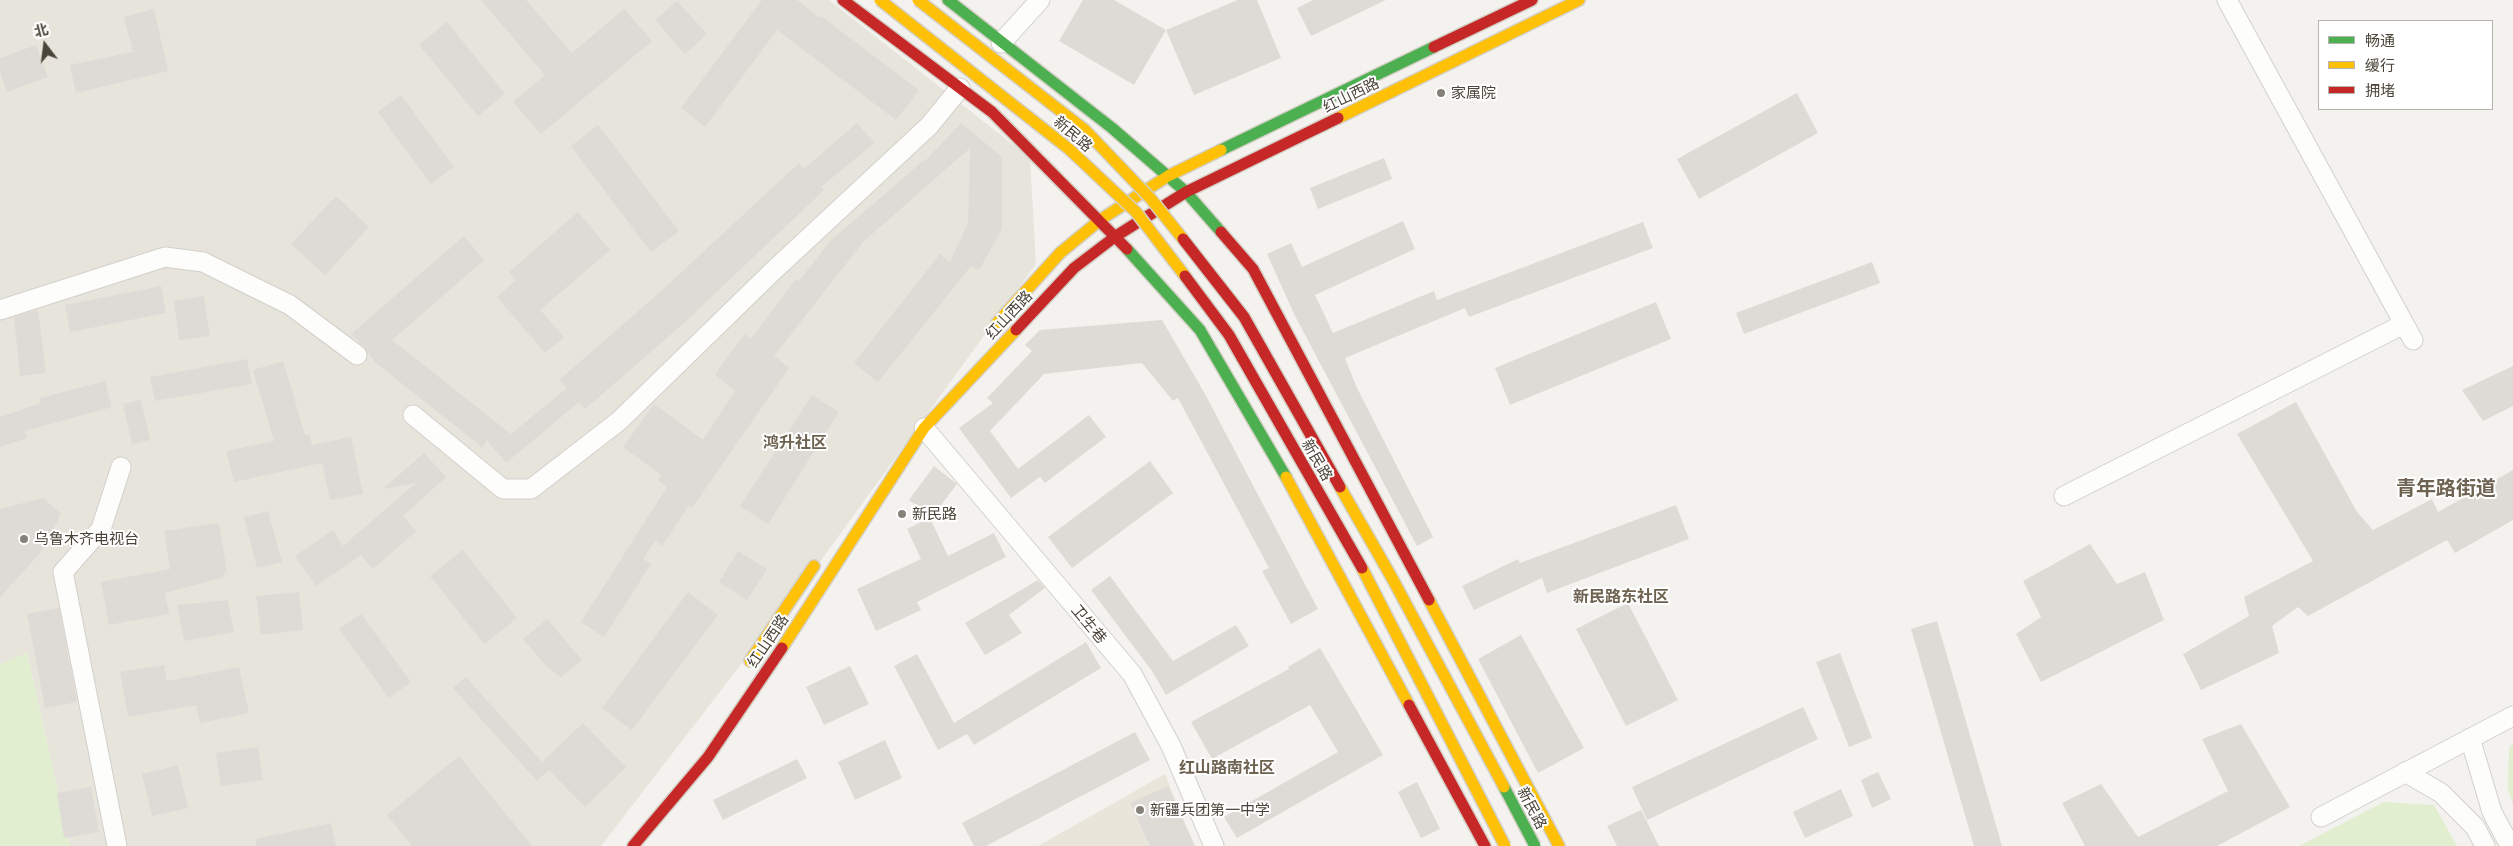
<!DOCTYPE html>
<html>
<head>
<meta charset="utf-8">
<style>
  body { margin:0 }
  #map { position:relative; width:2513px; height:846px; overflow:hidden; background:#f4f2ee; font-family:"Exo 2","Noto Sans SC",sans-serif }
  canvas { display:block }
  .legend { position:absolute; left:2318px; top:20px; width:175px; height:90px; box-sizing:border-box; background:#fff; border:1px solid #b7b4b0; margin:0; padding:6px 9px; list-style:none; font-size:15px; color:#4b4439 }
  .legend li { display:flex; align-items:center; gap:10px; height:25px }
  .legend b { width:25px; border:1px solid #b7b4b0 }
  .north { position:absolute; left:20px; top:20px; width:50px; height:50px; -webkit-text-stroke:4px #fff; paint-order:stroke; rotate:345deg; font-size:14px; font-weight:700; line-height:20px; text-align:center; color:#4b4439 }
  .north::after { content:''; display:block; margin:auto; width:18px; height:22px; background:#4b4439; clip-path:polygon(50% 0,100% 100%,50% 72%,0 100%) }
</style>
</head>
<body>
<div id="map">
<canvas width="2513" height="846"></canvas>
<ul class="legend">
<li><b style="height:6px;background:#4caf50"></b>畅通</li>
<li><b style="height:6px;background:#ffc107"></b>缓行</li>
<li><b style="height:6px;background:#c62828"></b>拥堵</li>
</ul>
<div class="north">北</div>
</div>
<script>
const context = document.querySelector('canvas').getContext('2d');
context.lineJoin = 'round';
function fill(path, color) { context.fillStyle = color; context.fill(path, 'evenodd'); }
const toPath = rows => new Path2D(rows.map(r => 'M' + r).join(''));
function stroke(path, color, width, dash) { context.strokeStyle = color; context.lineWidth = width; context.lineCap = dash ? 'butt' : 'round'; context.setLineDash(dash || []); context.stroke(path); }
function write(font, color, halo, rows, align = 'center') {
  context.font = font + ' "Exo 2","Noto Sans SC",sans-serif'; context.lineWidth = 4; context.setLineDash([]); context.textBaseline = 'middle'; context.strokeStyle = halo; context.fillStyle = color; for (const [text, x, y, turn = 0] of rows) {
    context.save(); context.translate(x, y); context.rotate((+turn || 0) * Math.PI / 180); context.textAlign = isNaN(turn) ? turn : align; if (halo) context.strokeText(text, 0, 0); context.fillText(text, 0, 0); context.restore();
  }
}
fill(toPath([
  [0,0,829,0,1030,158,1036,264,819,563,601,846,70,846,27,653,0,664]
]), '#e7e4dc');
fill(toPath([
  [1165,774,1194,846,1038,846]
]), '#eae5da');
fill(toPath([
  [27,653,70,846,0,846,0,664],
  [2513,743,2513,805,2508,789,2509,748],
  [2384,802,2434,805,2457,846,2299,846]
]), '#e1eecf');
fill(toPath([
  [481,0,526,0,572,53,624,9,652,41,541,134,513,102,545,75],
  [762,0,797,0,820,18,821,16,919,90,896,120,777,30,705,127,681,108],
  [1083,0,1114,0,1166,30,1134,85,1059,41],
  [1238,0,1257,0,1281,58,1194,95,1166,30],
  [1313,0,1386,0,1311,36,1297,8],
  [677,1,707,34,685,54,655,20],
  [154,9,168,71,76,93,70,65,133,52,124,17],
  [447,22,505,94,478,116,419,45],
  [36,45,48,77,7,92,0,72,0,58],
  [1797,93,1818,133,1699,199,1677,159],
  [401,95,454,167,431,184,378,112],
  [857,123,874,143,821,187,824,190,684,323,585,409,579,402,506,463,487,440,482,447,375,362,364,346,351,334,464,236,484,260,392,340,511,434,567,388,559,380,658,294,799,163,804,169],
  [961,123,1002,157,1002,229,979,270,971,266,878,382,854,363,940,254,950,262,968,223,970,148,863,242,774,356,789,368,692,508,689,505,662,546,655,541,643,559,651,564,604,637,581,622,667,487,658,480,661,475,623,447,654,404,703,440,735,391,715,374,745,334,751,339,796,279,799,281,834,236,835,237,924,160,925,161],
  [598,125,679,231,651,252,571,146],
  [1384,158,1392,179,1318,209,1310,188],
  [336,196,369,227,325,275,291,244],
  [578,212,610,250,540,310,564,337,545,353,497,297,516,280,509,272],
  [1403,221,1415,249,1315,295,1333,333,1434,291,1437,300,1643,222,1653,248,1469,317,1465,308,1345,358,1356,386,1433,537,1417,546,1295,316,1267,254,1291,243,1302,267],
  [1872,262,1880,283,1744,334,1736,313],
  [161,286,166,313,70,332,65,305],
  [204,296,210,336,179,340,174,301],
  [1656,302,1671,339,1510,405,1495,368],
  [38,310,46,373,20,376,14,317],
  [1162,320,1205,394,1318,609,1291,624,1262,571,1269,568,1178,398,1173,401,1142,363,1044,374,990,431,1018,469,1089,415,1106,437,1045,483,1040,477,1011,498,959,428,993,403,987,398,1032,351,1025,345,1040,330],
  [247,359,252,384,155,401,150,377],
  [283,361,305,435,309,434,312,445,351,437,363,494,330,500,322,463,234,482,226,451,274,441,253,370],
  [2513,366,2513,406,2483,421,2462,390],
  [105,381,112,407,25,431,27,438,0,447,0,417,41,403,40,398],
  [812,395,839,412,768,524,740,506],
  [141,400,150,440,132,444,123,404],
  [2296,402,2357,512,2373,530,2432,499,2438,512,2513,470,2513,520,2455,553,2447,540,2308,616,2298,607,2272,626,2279,653,2201,690,2183,654,2249,616,2244,597,2313,561,2237,434],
  [424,453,446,477,403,516,416,531,373,569,361,555,316,586,295,556,333,530,343,546,416,483,383,489],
  [1150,461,1173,493,1072,568,1048,537],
  [934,466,957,484,932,517,909,500],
  [43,498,61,514,41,552,0,597,0,509],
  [1676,505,1689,539,1547,593,1542,578,1474,610,1462,586,1518,559,1520,563],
  [268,511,282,562,257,568,244,517],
  [930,518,948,556,994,533,1006,557,917,602,921,610,876,631,857,589,921,559,907,529],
  [219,523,227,572,224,573,224,577,165,593,169,614,109,625,101,582,170,569,164,531],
  [2090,544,2117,584,2145,572,2164,620,2041,682,2016,634,2041,617,2023,581],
  [463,550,517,618,484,644,430,576],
  [738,551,767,569,747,600,719,582],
  [1110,576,1173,661,1236,625,1249,646,1166,695,1152,671,1091,590],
  [1038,580,1045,588,1009,615,1022,633,985,655,965,623],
  [299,592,303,630,261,635,256,596],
  [688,592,718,615,632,730,602,708],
  [228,600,234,632,184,641,177,605],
  [1628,603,1678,700,1626,726,1576,629],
  [59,608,77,702,45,708,27,614],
  [361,614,411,682,389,698,339,629],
  [547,619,582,660,561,677,546,666,523,639],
  [1937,621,2002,846,1974,846,1911,629],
  [1521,635,1584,748,1538,773,1478,659],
  [1086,642,1101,668,974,745,967,734,938,750,894,666,917,654,954,723],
  [1320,648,1383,755,1237,838,1224,817,1338,752,1310,705,1212,759,1191,722,1289,669,1288,667],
  [1840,653,1872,738,1849,747,1816,662],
  [164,665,167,681,239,667,249,713,200,723,196,705,128,717,120,672],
  [850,666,869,704,824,725,806,687],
  [466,677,542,762,583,723,626,767,585,807,549,770,537,781,453,688],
  [1803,707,1818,739,1647,820,1632,787],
  [2241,724,2290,807,2217,846,2085,846,2062,803,2101,784,2138,837,2228,791,2202,739],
  [1135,732,1150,760,986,846,974,846,962,823],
  [885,740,902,778,855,800,838,762],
  [258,747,263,780,221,786,216,753],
  [459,756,532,846,412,846,387,815],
  [797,759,807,778,723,820,713,800],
  [178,765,188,808,152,816,142,774],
  [1878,772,1891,799,1872,808,1861,780],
  [1417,782,1440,829,1421,838,1398,792],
  [1168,786,1195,846,1150,846,1130,803],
  [91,787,99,832,64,838,57,793],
  [1841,789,1853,816,1805,838,1793,812],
  [1641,810,1659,846,1617,846,1607,826],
  [331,823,336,846,256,846,256,839]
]), '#dedbd6');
const street = toPath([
  [2227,0,2413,340],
  [1001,43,1040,0],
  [0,310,165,257,203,262,290,305,357,355],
  [413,415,503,489,531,489,619,421,772,272,929,126,960,88],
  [924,428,1132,674,1171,746,1214,846],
  [2064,496,2404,324],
  [2470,738,2492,812,2510,846],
  [2405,772,2441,793,2475,827,2485,846],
  [2321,817,2513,716],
  [117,846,63,572,101,529,121,467]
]);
const fast = toPath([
  [948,0,1112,128,1186,192,1221,232],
  [1221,150,1434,47],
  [1127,249,1200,330,1286,477]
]);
const slow = toPath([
  [1338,118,1579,0],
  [997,323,1060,253,1100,220,1168,176,1221,150],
  [1286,477,1409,705],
  [1429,600,1559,846],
  [782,648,924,428,1016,330],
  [750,661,814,566]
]);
const jam = toPath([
  [843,0,992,112,1127,249],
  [1434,47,1532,0],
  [1221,232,1253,269,1429,600],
  [1016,330,1074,268,1116,236,1186,192,1338,118],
  [1409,705,1485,846],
  [633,846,708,757,782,648]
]);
stroke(street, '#d2d0cb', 21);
stroke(fast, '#d3cfc5', 14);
stroke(slow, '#d3cfc5', 14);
stroke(jam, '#d3cfc5', 14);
stroke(street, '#fdfdfc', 19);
stroke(fast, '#4caf50', 11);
stroke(slow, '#ffc107', 11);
stroke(jam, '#c62828', 11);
const fastBridge = toPath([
  [1504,787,1535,846]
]);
const slowBridge = toPath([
  [880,0,1069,149,1136,212,1185,276],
  [918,0,1085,130,1151,199,1183,239],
  [1340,487,1392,578,1504,787],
  [1362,568,1505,846]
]);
const jamBridge = toPath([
  [1183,239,1244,317,1340,487],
  [1185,276,1229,335,1362,568]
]);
stroke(fastBridge, '#d3cfc5', 14, []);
stroke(slowBridge, '#d3cfc5', 14, []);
stroke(jamBridge, '#d3cfc5', 14, []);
stroke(fastBridge, '#4caf50', 11);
stroke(slowBridge, '#ffc107', 11);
stroke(jamBridge, '#c62828', 11);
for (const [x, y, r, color] of [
  [1441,93,5,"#868178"],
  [902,514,5,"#868178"],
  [24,539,5,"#868178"],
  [1140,810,5,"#868178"]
]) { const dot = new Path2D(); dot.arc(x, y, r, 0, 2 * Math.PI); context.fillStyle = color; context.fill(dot); stroke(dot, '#fff', 2); }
write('15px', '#4b4439', '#fff', [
  ["家属院",1451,93],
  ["新民路",912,514],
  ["乌鲁木齐电视台",34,539],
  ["新疆兵团第一中学",1150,810]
], 'left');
write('15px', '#4b4439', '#fff', [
  ["红山西路",1351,95,-26],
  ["新民路",1073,134,41],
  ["红山西路",1009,315,-47],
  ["新民路",1317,460,60],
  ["卫生巷",1089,624,50],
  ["红山西路",768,641,-56],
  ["新民路",1532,808,62]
]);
write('bold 16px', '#6e6250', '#fff', [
  ["鸿升社区",795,443],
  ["新民路东社区",1621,597],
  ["红山路南社区",1227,768]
]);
write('bold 20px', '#6e6250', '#fff', [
  ["青年路街道",2446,488]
]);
</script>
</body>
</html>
